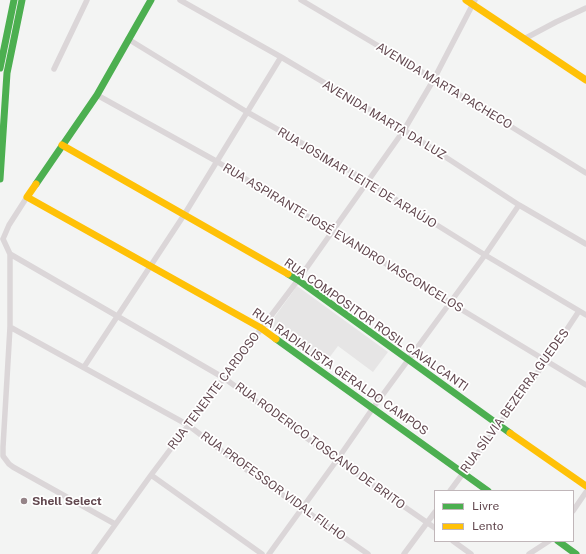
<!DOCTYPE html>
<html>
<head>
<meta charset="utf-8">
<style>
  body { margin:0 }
  #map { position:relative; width:586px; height:554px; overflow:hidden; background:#f3f4f3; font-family:"Public Sans",sans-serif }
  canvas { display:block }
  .legend { position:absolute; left:434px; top:490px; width:140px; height:52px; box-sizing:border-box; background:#fff; border:1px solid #c0b6b9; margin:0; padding:5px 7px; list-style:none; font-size:12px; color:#62484f }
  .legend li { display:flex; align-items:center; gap:8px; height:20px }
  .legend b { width:20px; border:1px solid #c0b6b9 }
</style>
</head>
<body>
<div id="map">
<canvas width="586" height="554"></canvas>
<ul class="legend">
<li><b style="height:5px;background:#4caf50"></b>Livre</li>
<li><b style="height:5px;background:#ffc107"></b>Lento</li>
</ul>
</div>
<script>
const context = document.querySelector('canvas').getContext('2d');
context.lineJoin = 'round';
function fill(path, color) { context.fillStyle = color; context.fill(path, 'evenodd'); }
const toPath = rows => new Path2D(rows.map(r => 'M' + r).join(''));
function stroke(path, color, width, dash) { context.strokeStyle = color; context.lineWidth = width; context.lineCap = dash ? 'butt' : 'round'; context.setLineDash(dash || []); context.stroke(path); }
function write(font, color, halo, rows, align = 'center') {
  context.font = font + ' "Public Sans",sans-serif'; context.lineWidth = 3.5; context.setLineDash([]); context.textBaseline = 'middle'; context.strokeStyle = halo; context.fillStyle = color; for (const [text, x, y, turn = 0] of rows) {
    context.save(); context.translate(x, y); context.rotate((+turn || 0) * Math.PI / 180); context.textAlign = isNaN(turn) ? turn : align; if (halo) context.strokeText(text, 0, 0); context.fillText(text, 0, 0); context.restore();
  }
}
fill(toPath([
  [297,286,388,352,373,372,338,346,323,366,268,326]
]), '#e6e5e5');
stroke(toPath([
  [180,0,281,57,404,130,519,205,586,244],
  [301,0,434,79,586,173],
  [128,39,247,112,347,169,485,255,586,315],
  [524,39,556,22,586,8],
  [54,69,87,0],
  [97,95,216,161,586,385],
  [3,239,10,254,224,378,337,460,435,528],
  [3,239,9,225,27,197],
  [10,254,10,327,3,447,3,456,9,464,13,467,115,524],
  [10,327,188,425,244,468,368,554],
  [84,367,184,215,281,57],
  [151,475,262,554],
  [450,491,546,361,579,311],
  [573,511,586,492],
  [453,541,471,554],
  [94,554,151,475,298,280,404,130,434,79,475,0],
  [269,554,337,460,373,408,485,255,519,205],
  [404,554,435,512],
  [529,554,549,541]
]), '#dbd6d8', 5.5);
stroke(toPath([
  [0,68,14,0],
  [0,179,7,73,22,0],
  [36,184,97,95,151,0],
  [288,274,298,280,510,433],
  [276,339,488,491],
  [558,541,576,554]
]), '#4caf50', 7);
stroke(toPath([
  [466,0,586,80],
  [62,145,288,274],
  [36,184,27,197,261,328,276,339],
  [510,433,586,486]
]), '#ffc107', 7);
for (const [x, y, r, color] of [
  [24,501,4,"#958488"]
]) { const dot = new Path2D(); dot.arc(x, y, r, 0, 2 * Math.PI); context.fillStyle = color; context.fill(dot); stroke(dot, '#fff', 1.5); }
write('12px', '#62484f', '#fff', [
  ["AVENIDA MARTA PACHECO",444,86,31],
  ["AVENIDA MARTA DA LUZ",384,120,31],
  ["RUA JOSIMAR LEITE DE ARAÚJO",357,178,31],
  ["RUA ASPIRANTE JOSÉ EVANDRO VASCONCELOS",343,238,31],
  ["RUA COMPOSITOR ROSIL CAVALCANTI",376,325,35],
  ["RUA RADIALISTA GERALDO CAMPOS",340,372,35],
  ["RUA TENENTE CARDOSO",214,391,-53],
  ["RUA SÍLVIA BEZERRA GUEDES",515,401,-54],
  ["RUA RODERICO TOSCANO DE BRITO",320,446,36],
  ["RUA PROFESSOR VIDAL FILHO",273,486,36]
]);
write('bold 12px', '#62484f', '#fff', [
  ["Shell Select",32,501]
], 'left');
</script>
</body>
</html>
